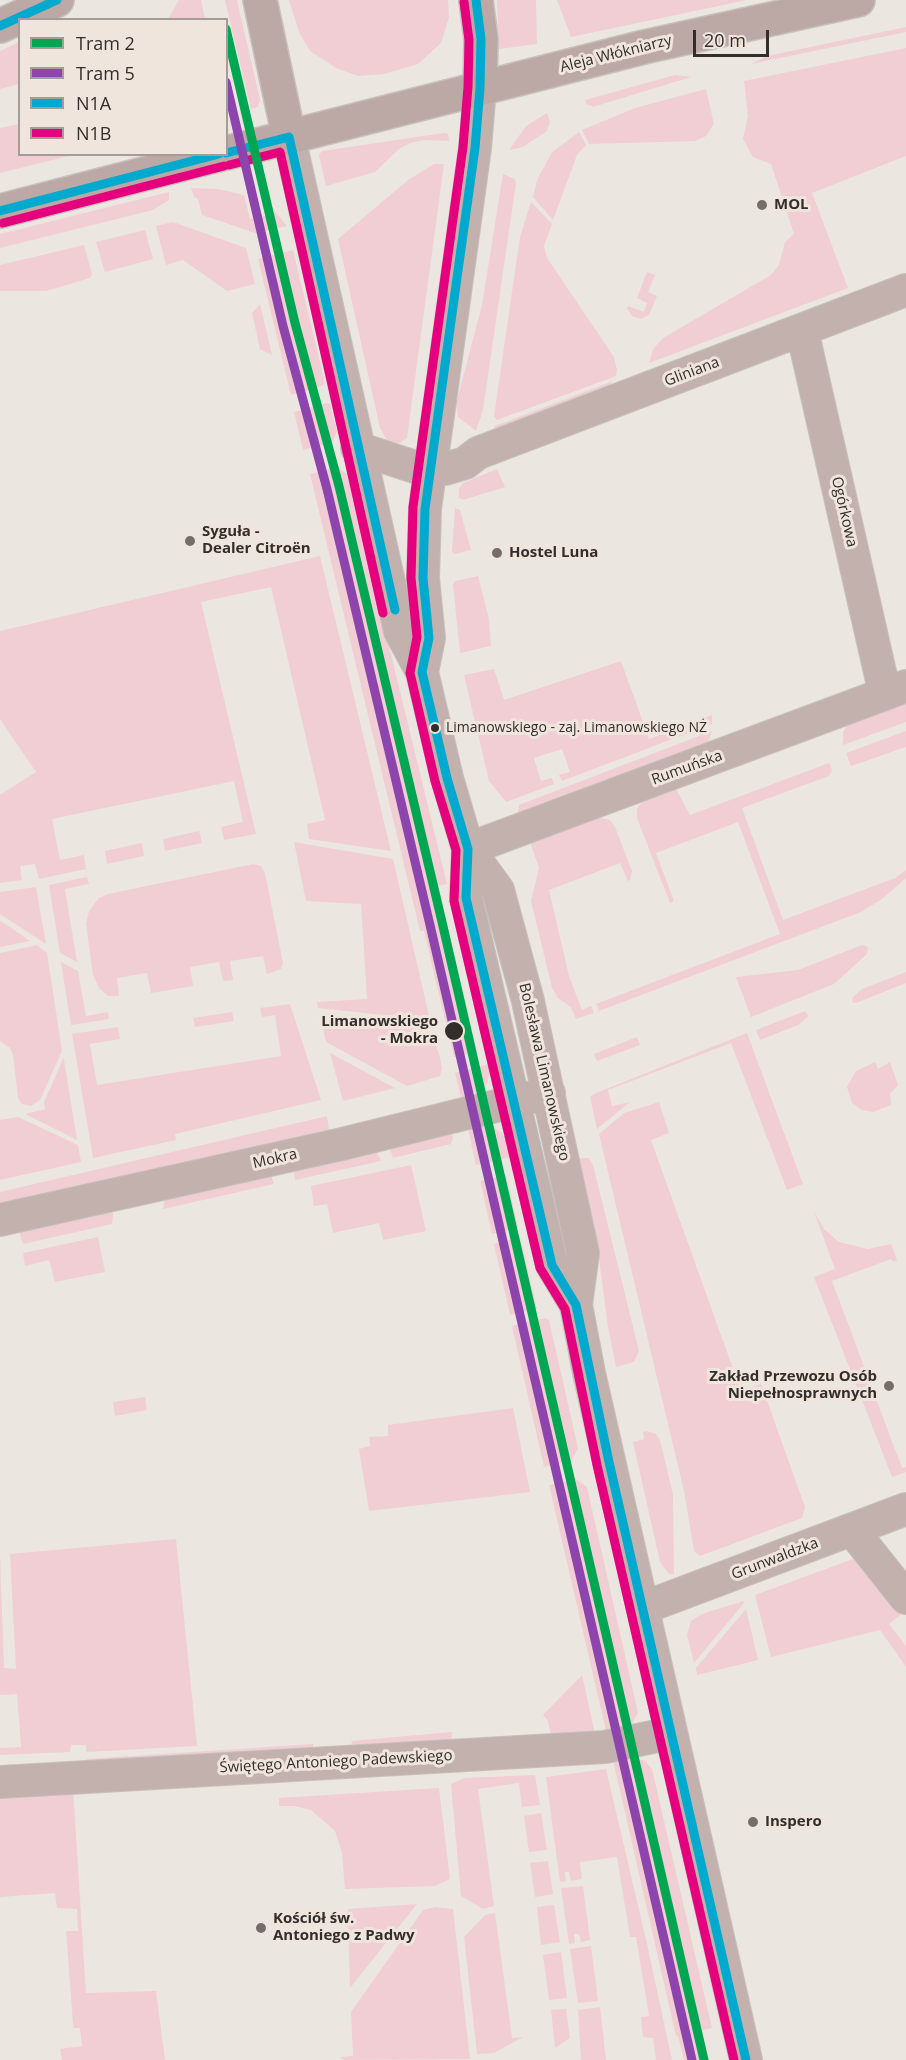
<!DOCTYPE html>
<html>
<head>
<meta charset="utf-8">
<style>
  body { margin:0 }
  #map { position:relative; width:906px; height:2060px; overflow:hidden; background:#ece6e1; font-family:"Open Sans",sans-serif }
  canvas { display:block }
  .legend { position:absolute; left:18px; top:18px; width:210px; height:138px; box-sizing:border-box; background:#f0e5dd; border:2px solid #a49c96; margin:0; padding:8px 10px; list-style:none; font-size:18px; color:#332e2b }
  .legend li { display:flex; align-items:center; gap:12px; height:30px }
  .legend b { width:30px; border:2px solid #a49c96 }
  .scale { position:absolute; left:693px; top:30px; width:76px; height:27px; box-sizing:border-box; border:3px solid #332e2b; border-top:0; padding-left:8px; font-size:18px; line-height:21px; white-space:nowrap; color:#332e2b; -webkit-text-stroke:4px #f0e5dd; paint-order:stroke }
</style>
</head>
<body>
<div id="map">
<canvas width="906" height="2060"></canvas>
<ul class="legend">
<li><b style="height:8px;background:#00a651"></b>Tram 2</li>
<li><b style="height:8px;background:#8e44ad"></b>Tram 5</li>
<li><b style="height:8px;background:#00a9ce"></b>N1A</li>
<li><b style="height:8px;background:#e5007d"></b>N1B</li>
</ul>
<div class="scale">20 m</div>
</div>
<script>
const context = document.querySelector('canvas').getContext('2d');
context.lineJoin = 'round';
function fill(path, color) { context.fillStyle = color; context.fill(path, 'evenodd'); }
const toPath = rows => new Path2D(rows.map(r => 'M' + r).join(''));
function stroke(path, color, width, dash) { context.strokeStyle = color; context.lineWidth = width; context.lineCap = dash ? 'butt' : 'round'; context.setLineDash(dash || []); context.stroke(path); }
function write(font, color, halo, rows, align = 'center') {
  context.font = font + ' "Open Sans",sans-serif'; context.lineWidth = 6; context.setLineDash([]); context.textBaseline = 'middle'; context.strokeStyle = halo; context.fillStyle = color; for (const [text, x, y, turn = 0] of rows) {
    context.save(); context.translate(x, y); context.rotate((+turn || 0) * Math.PI / 180); context.textAlign = isNaN(turn) ? turn : align; if (halo) context.strokeText(text, 0, 0); context.fillText(text, 0, 0); context.restore();
  }
}
fill(toPath([
  [179,0,201,0,205,19,168,19],
  [225,0,237,0,260,100,258,107,251,109],
  [289,0,448,0,449,17,441,43,418,64,384,74,358,76,336,68,310,51,299,32],
  [497,0,536,0,537,44,499,49],
  [557,0,747,0,571,37],
  [906,27,906,32,751,64,767,56],
  [19,42,19,84,0,89,0,51],
  [906,48,906,156,812,193,848,288,649,363,653,349,663,338,771,275,779,265,785,242,794,234,771,164,753,157,743,139,748,116,744,81],
  [675,75,691,77,593,107,586,104,585,100],
  [706,89,714,124,706,136,695,141,589,144,582,130,635,108],
  [547,113,550,122,547,131,523,147,509,150,526,126],
  [19,124,20,154,73,155,0,173,0,128],
  [579,132,586,145,577,155,553,220,533,197,537,180,552,152],
  [444,133,448,134,449,141,424,140,410,143,399,149,375,172,326,186,319,155,322,151],
  [434,164,444,164,407,438,400,443,392,443,386,439,380,428,338,239,408,180],
  [503,174,515,179,516,183,483,410,476,431,458,417,456,404,482,305],
  [191,188,218,189,244,195,250,219,274,214,274,210,287,226,255,233,202,215,198,199,194,197],
  [169,192,169,200,153,210,0,248,0,234],
  [531,202,552,224,544,246,547,258,614,357,617,370,616,376,497,420,494,416,520,237],
  [173,222,246,248,255,284,227,291,183,260,166,265,156,226],
  [145,230,153,259,105,272,96,242],
  [84,245,92,274,90,278,46,291,0,291,0,265],
  [293,250,325,383,322,386,291,395,258,259],
  [647,272,655,275,648,292,657,296,649,315,641,319,632,316,627,309,628,306,644,312,647,303,637,298],
  [260,304,272,355,260,349,252,313],
  [613,381,608,387,492,434,495,426],
  [327,403,330,404,337,432,332,443,303,450,294,412],
  [337,467,347,474,447,884,438,886,477,1051,454,1057,424,931,420,931,310,474],
  [497,469,505,487,463,500,459,498,459,488,463,483],
  [455,508,460,510,471,550,455,554,452,552],
  [320,556,391,851,309,839,307,824,325,820,271,587,201,602,256,834,224,840,221,827,243,822,234,781,52,819,60,860,84,855,86,869,39,879,35,864,20,866,22,880,0,883,0,795,36,772,0,719,0,631],
  [478,576,489,619,491,646,460,653,453,584,455,581],
  [621,661,649,739,712,715,712,724,562,781,559,775,570,772,562,749,534,758,541,781,552,778,554,784,506,802,489,781,464,675,494,669,504,700],
  [906,701,906,722,843,745,843,733,847,725],
  [712,731,708,743,518,815,519,805],
  [906,731,906,747,851,766,846,753],
  [829,763,832,770,829,776,742,808,783,920,895,878,906,870,906,878,882,899,861,912,599,1011,596,1004,780,934,738,822,656,853,674,901,670,903,637,818,637,809,642,802,675,787,690,815],
  [598,817,610,820,615,827,632,871,630,880,628,881,620,863,549,890,569,976,582,1010,591,1006,594,1013,576,1019,571,1007,558,998,552,988,531,901,539,868,530,842],
  [199,831,202,843,165,851,163,839],
  [294,842,393,859,430,1020,318,1008,317,1002,367,999,361,904,306,901],
  [142,843,144,856,107,864,105,851],
  [253,864,261,866,265,873,283,963,281,969,267,974,263,956,230,961,233,980,223,981,219,962,190,967,193,986,151,993,147,973,117,978,119,996,108,996,99,988,93,975,86,924,89,911,99,898,108,894],
  [87,877,89,884,65,889,77,962,60,953,49,885],
  [36,887,46,944,0,914,0,892],
  [0,921,10,927,30,941,0,947],
  [37,945,47,953,62,1051,40,1100,31,1106,22,1104,18,1098,13,1055,10,1048,0,1041,0,953],
  [862,945,868,947,867,954,834,984,751,1017,736,977,798,970],
  [61,962,78,971,86,1016,108,1012,109,1019,71,1025],
  [906,972,906,983,856,1003,852,1002,853,997,862,989],
  [290,1004,321,1100,175,1134,176,1140,93,1158,72,1034,118,1027,120,1039,90,1044,97,1085,281,1056,275,1015,262,1017,260,1008],
  [805,1011,809,1016,798,1025,760,1040,756,1030],
  [232,1012,234,1021,195,1027,193,1018],
  [320,1015,427,1029,431,1046,436,1046,439,1054,442,1068,440,1076,407,1086,326,1042],
  [747,1033,803,1184,787,1190,731,1043,608,1090,612,1106,630,1102,597,1129,590,1097,596,1093],
  [637,1037,640,1045,597,1061,594,1054],
  [330,1053,395,1088,343,1101],
  [64,1057,64,1060,77,1140,25,1114,45,1109,44,1102],
  [875,1062,878,1069,890,1062,898,1085,890,1094,891,1105,873,1112,862,1110,852,1103,847,1087,856,1071],
  [490,1064,488,1081,484,1089,461,1098,455,1073],
  [659,1102,669,1133,651,1140,741,1391,761,1384,805,1507,802,1518,700,1556,694,1551,684,1491,599,1134,624,1113],
  [327,1116,329,1130,0,1205,0,1192],
  [18,1117,78,1145,81,1162,0,1180,0,1120],
  [478,1124,479,1127,493,1127,503,1134,512,1157,476,1165,467,1125],
  [451,1129,453,1138,451,1144,393,1158,389,1145],
  [375,1148,381,1161,295,1180,293,1167],
  [578,1158,589,1158,593,1165,639,1351,634,1362,616,1367,608,1327,596,1236],
  [411,1165,426,1231,383,1240,379,1223,333,1233,327,1204,314,1206,311,1186],
  [270,1171,274,1184,163,1209,165,1197],
  [506,1175,518,1227,492,1234,480,1181],
  [105,1207,113,1213,112,1224,23,1244,18,1228],
  [814,1212,824,1229,839,1242,868,1249,891,1244,897,1260,893,1262,891,1259,832,1281,902,1468,906,1467,906,1472,892,1477,814,1277,835,1269],
  [98,1237,105,1272,55,1282,49,1260,25,1266,23,1253],
  [520,1237,537,1309,510,1315,494,1244],
  [545,1318,549,1320,578,1448,572,1460,544,1467,512,1326],
  [145,1397,147,1410,115,1416,113,1402],
  [513,1408,530,1492,369,1511,359,1449,370,1446,369,1437,388,1436,388,1425],
  [647,1431,656,1434,660,1440,673,1495,674,1575,668,1573,660,1562,633,1442,644,1439,643,1432],
  [576,1479,587,1487,638,1713,631,1725,607,1735,549,1485],
  [176,1539,197,1746,86,1752,86,1745,71,1745,70,1752,0,1755,0,1748,21,1747,17,1694,0,1695,0,1555,4,1668,16,1669,10,1554],
  [853,1559,903,1613,889,1624,906,1646,906,1667,880,1630,771,1657,755,1595],
  [743,1601,744,1603,694,1663,687,1635,691,1621,702,1614],
  [746,1609,758,1660,697,1675,696,1668],
  [582,1675,595,1734,551,1737,548,1721,543,1715],
  [452,1732,451,1746,357,1752,351,1741],
  [313,1744,314,1753,88,1768,87,1759],
  [631,1755,632,1760,644,1760,652,1769,712,2028,702,2030,709,2060,684,2060,678,2036,676,2036,613,1760],
  [606,1769,647,1944,672,2060,656,2060,653,2038,643,2037,641,2017,649,2016,636,1937,630,1937,617,1857,580,1862,582,1879,571,1881,569,1872,565,1872,566,1881,560,1882,546,1777],
  [535,1775,540,1805,522,1807,519,1783,478,1789,494,1906,483,1909,461,1896,451,1784,464,1778],
  [73,1788,86,1993,156,1991,165,2060,62,2060,60,2049,82,2046,80,2028,74,2028,73,2024,66,1931,78,1931,77,1909,57,1908,55,1893,0,1897,0,1792],
  [439,1788,450,1879,435,1886,345,1889,342,1853,335,1831,311,1810,294,1806,279,1806,279,1798],
  [541,1813,547,1850,529,1852,524,1816],
  [548,1861,553,1894,535,1897,530,1863],
  [583,1886,590,1940,581,1942,579,1934,574,1934,575,1943,569,1944,561,1888],
  [417,1904,350,1988,348,1909],
  [554,1905,560,1942,541,1945,537,1907],
  [435,1907,453,1909,470,2059,344,2060,340,2057,353,2056,351,2012,423,1910],
  [495,1913,512,2038,523,2037,494,2053,477,2054,464,1937,485,1915],
  [591,1946,598,2001,578,2003,570,1949],
  [561,1952,567,1998,549,2000,543,1955],
  [600,2007,606,2060,581,2060,578,2010],
  [566,2009,570,2038,555,2048,551,2010]
]), '#f0ced4');
const minor = toPath([
  [289,137,400,631,422,672,447,778,468,849,498,890,528,1001,583,1253,576,1305,589,1373,746,2060],
  [802,330,885,694],
  [357,448,415,467,445,469,465,463,478,453,906,290],
  [422,672,429,638,423,578,425,509,475,148,480,88],
  [468,849,466,898,552,1265,576,1305],
  [468,849,906,686],
  [0,1220,342,1144,549,1093],
  [852,1530,906,1598],
  [643,1608,906,1509],
  [0,1782,605,1747,671,1733]
]);
const major = toPath([
  [260,0,289,137],
  [476,0,481,39,480,88],
  [0,26,57,0],
  [226,153,644,47,858,0],
  [0,211,221,154]
]);
stroke(minor, '#c6c1bd', 34);
stroke(major, '#c6c1bd', 36);
stroke(minor, '#c3b1ae', 32);
stroke(major, '#bca8a5', 33);
stroke(toPath([
  [476,0,481,39,480,88,475,148,425,509,423,578,429,638,422,672,447,778,468,849,466,898,552,1265,576,1305,609,1462,746,2060],
  [0,26,57,0],
  [226,153,289,137,395,610],
  [0,211,219,154]
]), '#00a9ce', 9);
stroke(toPath([
  [464,2,469,40,468,87,463,147,413,507,411,578,417,637,410,673,435,781,456,850,454,901,540,1268,565,1309,597,1465,734,2060],
  [229,165,280,152,383,613],
  [3,223,224,166]
]), '#e5007d', 9);
stroke(toPath([
  [226,29,295,323,339,486,442,922,704,2060]
]), '#00a651', 9);
stroke(toPath([
  [226,82,283,326,327,489,430,925,692,2060]
]), '#8e44ad', 9);
for (const [x, y, r, color] of [
  [762,205,6,"#746e6b"],
  [190,541,6,"#746e6b"],
  [497,553,6,"#746e6b"],
  [435,728,5,"#332e2b"],
  [454,1031,10,"#332e2b"],
  [889,1386,6,"#746e6b"],
  [753,1822,6,"#746e6b"],
  [261,1928,6,"#746e6b"]
]) { const dot = new Path2D(); dot.arc(x, y, r, 0, 2 * Math.PI); context.fillStyle = color; context.fill(dot); stroke(dot, '#f0e5dd', 2); }
write('14px', '#332e2b', '#f0e5dd', [
  ["Limanowskiego - zaj. Limanowskiego NŻ",446,728]
], 'left');
write('15px', '#332e2b', '#f0e5dd', [
  ["Aleja Włókniarzy",616,54,-14],
  ["Gliniana",692,372,-21],
  ["Ogórkowa",844,512,77],
  ["Rumuńska",687,768,-20],
  ["Bolesława Limanowskiego",544,1072,77],
  ["Mokra",275,1159,-13],
  ["Grunwaldzka",775,1559,-21],
  ["Świętego Antoniego Padewskiego",336,1762,-3]
]);
write('bold 15px', '#332e2b', '#f0e5dd', [
  ["MOL",774,205],
  ["Syguła -",202,532],
  ["Dealer Citroën",202,549],
  ["Hostel Luna",509,553],
  ["Zakład Przewozu Osób",877,1377,"right"],
  ["Niepełnosprawnych",877,1394,"right"],
  ["Inspero",765,1822],
  ["Kościół św.",273,1919],
  ["Antoniego z Padwy",273,1936]
], 'left');
write('bold 15px', '#332e2b', '#f0e5dd', [
  ["Limanowskiego",438,1022],
  ["- Mokra",438,1039]
], 'right');
</script>
</body>
</html>
